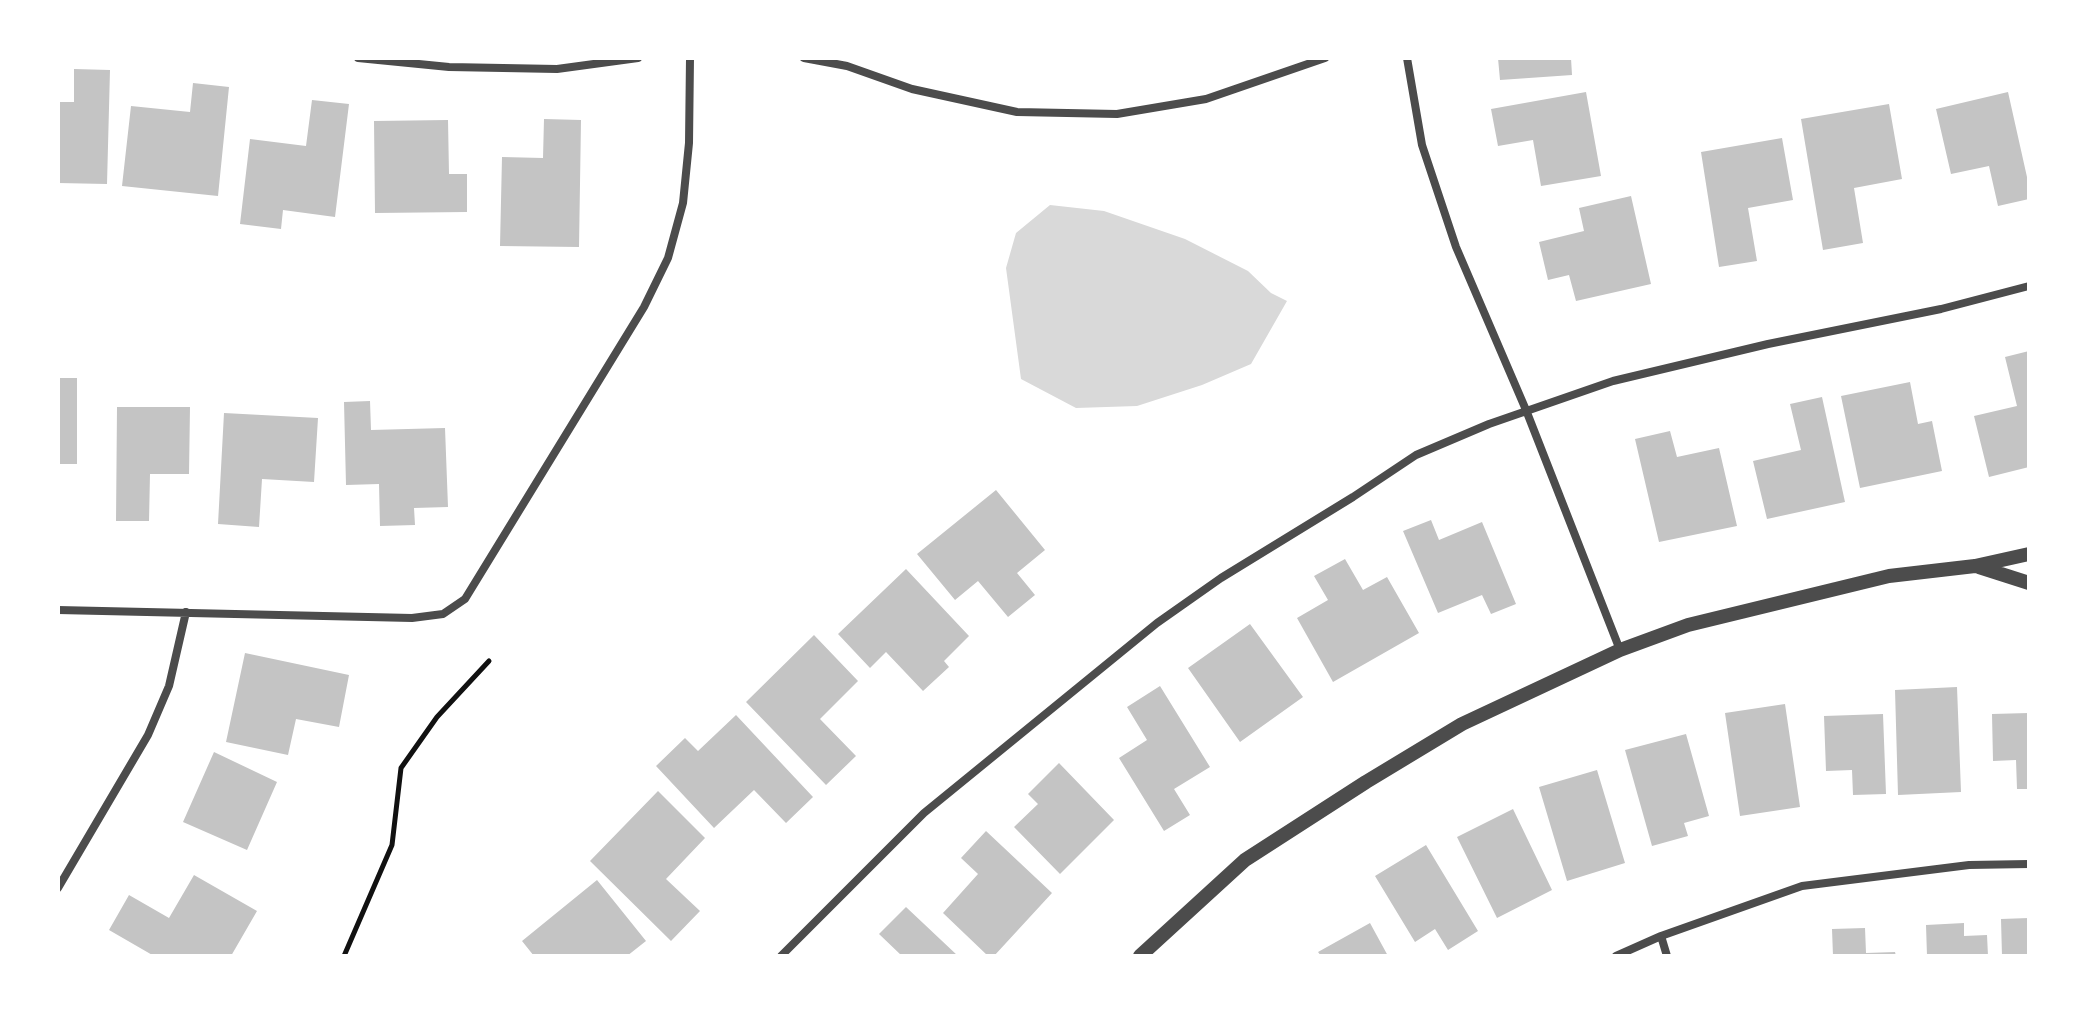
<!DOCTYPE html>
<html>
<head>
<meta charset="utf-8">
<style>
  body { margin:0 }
  #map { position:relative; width:2087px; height:1014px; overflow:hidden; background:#fff; font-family:Roboto,sans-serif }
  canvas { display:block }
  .frame { position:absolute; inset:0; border:60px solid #fff; pointer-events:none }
</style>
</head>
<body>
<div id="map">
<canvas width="2087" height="1014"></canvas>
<div class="frame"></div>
</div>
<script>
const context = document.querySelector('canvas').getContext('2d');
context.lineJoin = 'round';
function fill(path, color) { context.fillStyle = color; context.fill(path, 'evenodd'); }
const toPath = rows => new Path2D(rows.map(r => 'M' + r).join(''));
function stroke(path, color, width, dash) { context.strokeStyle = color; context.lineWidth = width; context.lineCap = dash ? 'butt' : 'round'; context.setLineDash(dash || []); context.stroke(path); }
fill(toPath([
  [1050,205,1104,211,1185,239,1248,271,1271,293,1287,301,1251,364,1202,385,1137,406,1076,408,1021,379,1006,268,1016,233]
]), '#d9d9d9');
fill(toPath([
  [1498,58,1571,58,1572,75,1500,80],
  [74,69,110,70,107,184,58,183,58,102,74,102],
  [193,83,229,87,218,196,122,186,131,106,190,112],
  [1586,92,1601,176,1541,186,1533,140,1498,146,1491,109],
  [2008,92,2029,186,2029,199,1998,206,1989,166,1951,174,1936,109],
  [312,100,349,104,335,217,283,210,281,229,240,224,250,139,306,146],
  [1889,104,1902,179,1854,188,1863,243,1823,250,1801,119],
  [544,119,581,120,579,247,500,246,502,157,543,158],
  [448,120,449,174,467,174,467,212,375,213,374,121],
  [1782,138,1793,200,1748,208,1757,261,1719,267,1701,152],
  [1631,196,1651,284,1576,301,1569,275,1548,280,1539,242,1584,231,1579,208],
  [2029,351,2029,467,1989,477,1974,416,2017,406,2005,357],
  [58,378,77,378,77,464,58,464],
  [1910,382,1918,424,1932,421,1942,471,1860,488,1841,396],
  [1822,397,1845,502,1767,519,1753,461,1801,450,1790,404],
  [370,401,371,430,445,428,448,507,414,508,415,525,380,526,379,484,346,485,344,402],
  [117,407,190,407,189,474,150,474,149,521,116,521],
  [224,413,318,418,314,482,262,479,259,527,218,524],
  [1670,431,1677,457,1719,448,1737,526,1659,542,1635,439],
  [996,490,1045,550,1017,573,1035,595,1008,617,978,581,955,600,917,554],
  [1431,520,1439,540,1482,522,1516,604,1491,614,1482,595,1438,613,1403,531],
  [1345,559,1363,590,1387,577,1419,633,1333,682,1297,618,1328,600,1314,576],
  [906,569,969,636,944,661,949,667,923,691,886,652,870,668,838,634],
  [1250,624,1303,697,1240,742,1188,668],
  [814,635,858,681,820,719,856,756,826,785,746,702],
  [245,653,349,675,339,727,296,719,288,755,226,742],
  [1160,686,1210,767,1174,789,1190,815,1164,831,1119,758,1147,740,1127,707],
  [1957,687,1961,792,1898,795,1895,690],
  [1785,704,1800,807,1740,816,1725,713],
  [2029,713,2029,789,2017,789,2016,760,1993,761,1992,714],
  [1883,714,1886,794,1853,795,1852,770,1826,771,1824,716],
  [736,715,813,797,786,823,754,790,714,828,656,766,685,738,698,751],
  [1686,734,1709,816,1684,823,1688,836,1652,846,1625,750],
  [214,752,277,782,247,850,183,822],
  [1059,763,1114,820,1060,874,1014,827,1038,804,1028,794],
  [1597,770,1625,863,1567,881,1539,787],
  [658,791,705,838,666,879,700,911,671,941,590,861],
  [1513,809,1552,890,1497,918,1457,837],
  [986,831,1052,893,994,956,988,956,943,913,978,874,961,858],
  [1426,845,1478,931,1448,950,1435,929,1415,942,1375,876],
  [194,875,257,911,231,956,154,956,109,930,129,895,169,918],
  [597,880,646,941,627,956,534,956,522,941],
  [906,907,958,956,902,956,879,934],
  [2029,918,2029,956,2002,956,2001,919],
  [1370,923,1388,956,1321,956,1318,952],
  [1964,923,1964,936,1987,935,1988,956,1927,956,1926,925],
  [1865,928,1866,953,1895,952,1896,956,1833,956,1832,929]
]), '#c4c4c4');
stroke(toPath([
  [344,956,392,845,401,768,437,717,489,661]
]), '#111', 5);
stroke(toPath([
  [358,58,449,67,557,69,638,58],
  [804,58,847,66,912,89,1017,112,1117,114,1206,99,1325,58],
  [1407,58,1422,145,1456,247,1526,410,1620,650],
  [58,610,412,618,443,614,465,599,644,307,668,258,683,203,689,143,690,58],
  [58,888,148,735,169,686,186,612],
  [1661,936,1667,956],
  [781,956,924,813,1157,623,1221,578,1353,497,1416,455,1489,424,1613,381,1768,344,1941,309,2029,286],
  [1616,956,1661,936,1802,886,1969,865,2029,864]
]), '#4c4c4c', 8);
stroke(toPath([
  [1979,567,2029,583],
  [1140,956,1245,860,1366,782,1462,724,1620,650,1688,625,1889,576,1975,566,2029,554]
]), '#4c4c4c', 14);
</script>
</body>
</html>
